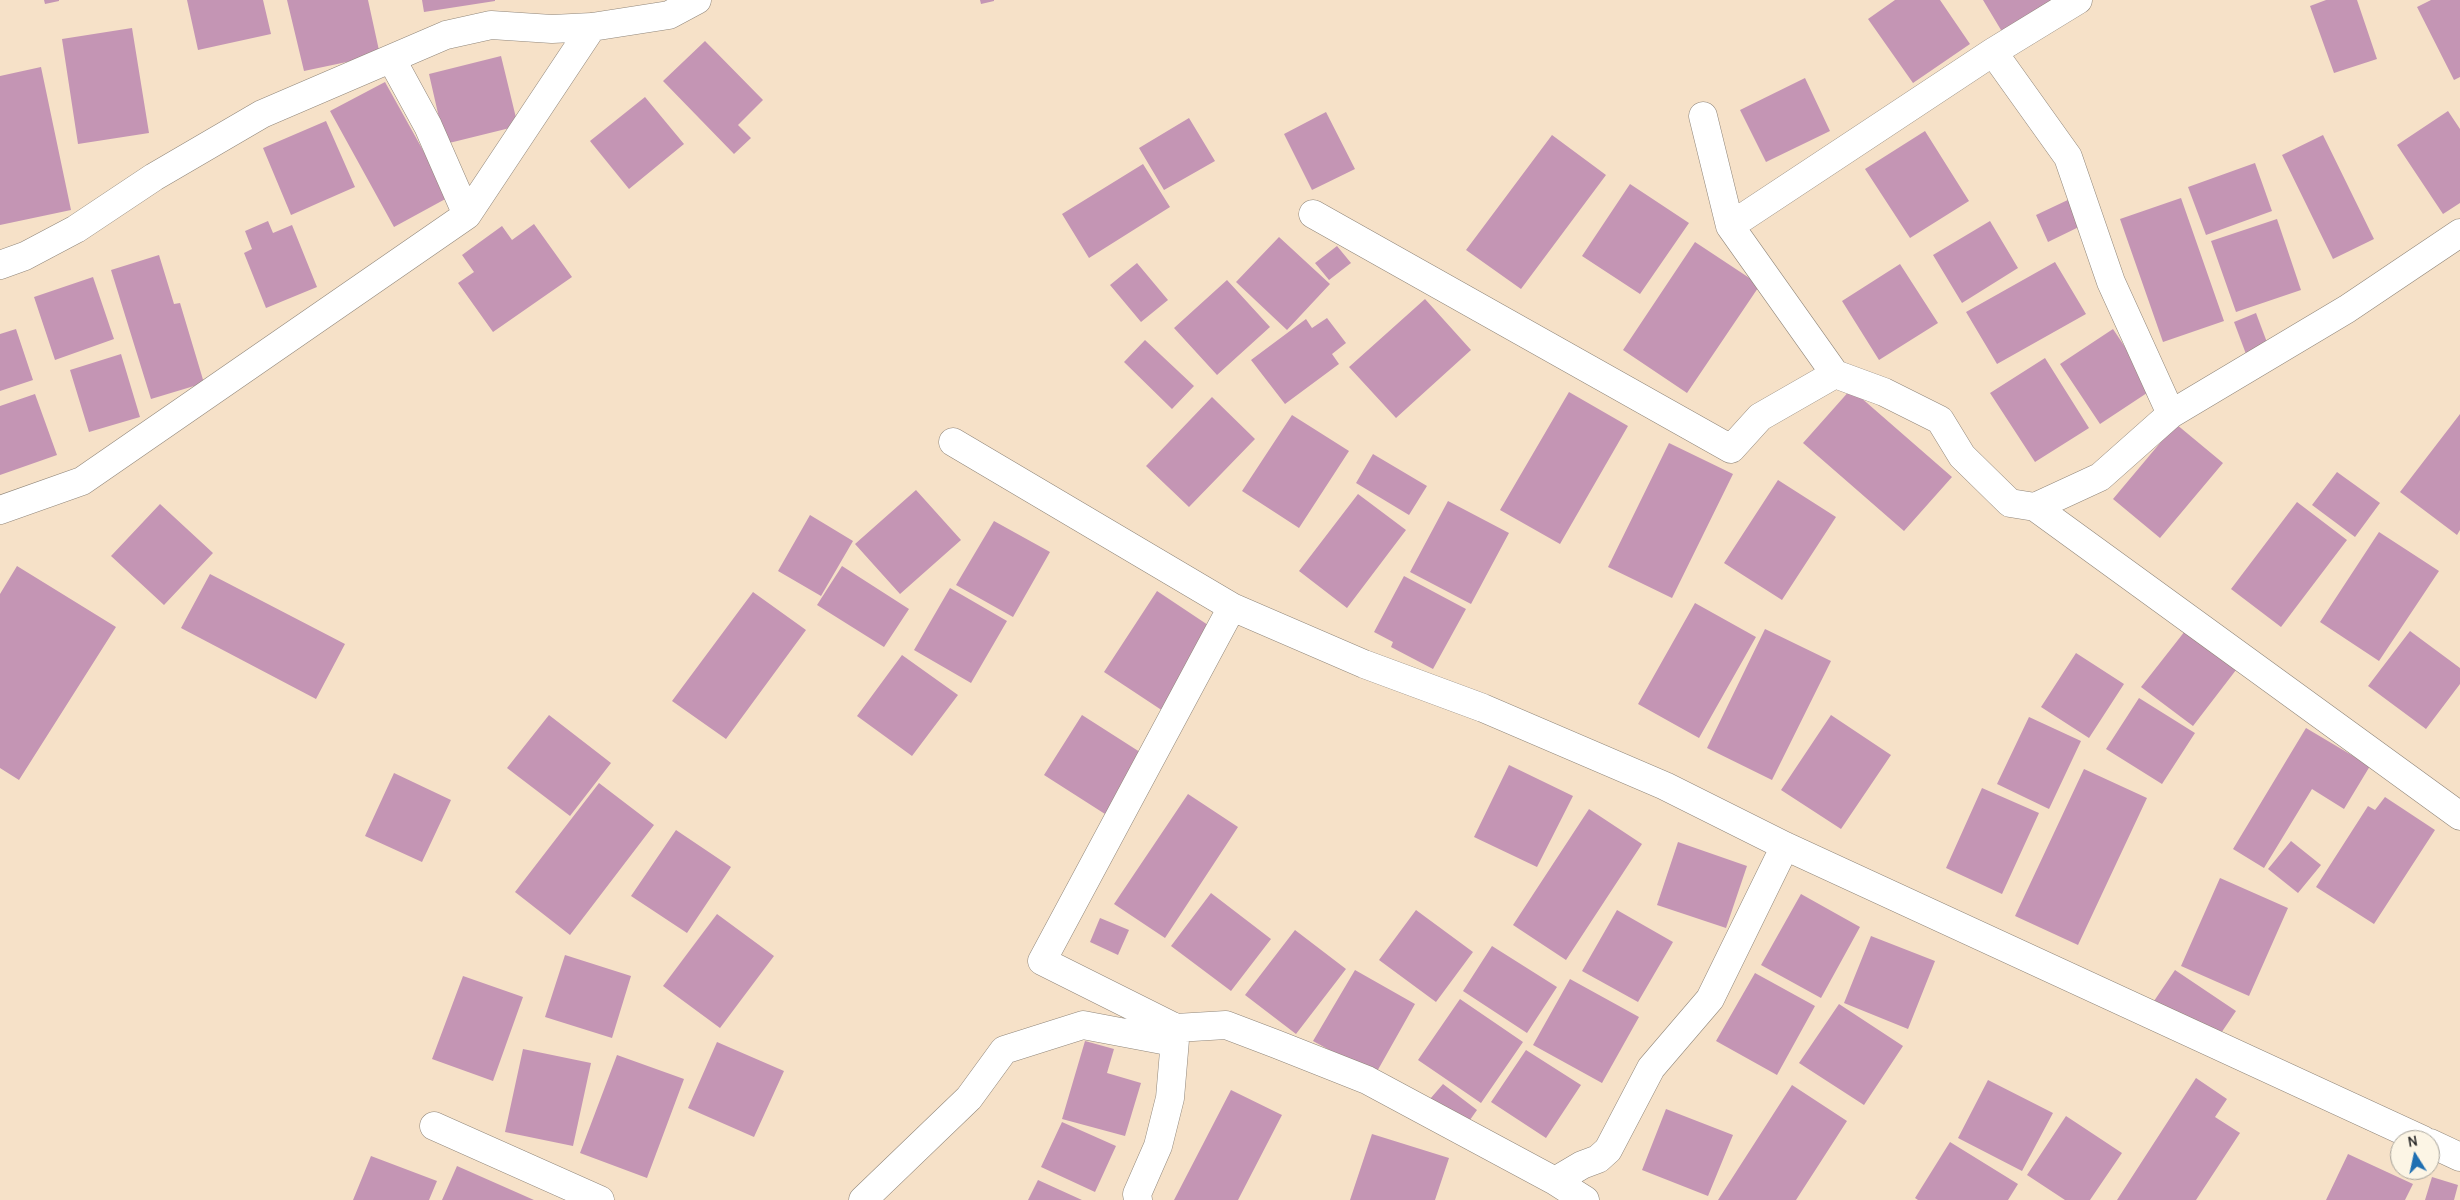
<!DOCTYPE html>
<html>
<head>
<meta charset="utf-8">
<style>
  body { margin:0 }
  #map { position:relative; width:2460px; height:1200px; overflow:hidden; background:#f6e1c8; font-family:Delius,sans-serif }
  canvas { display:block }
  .north { position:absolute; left:2390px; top:1130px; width:50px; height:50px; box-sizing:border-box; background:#fcf5e5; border:1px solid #a8a49b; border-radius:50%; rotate:350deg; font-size:14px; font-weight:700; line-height:20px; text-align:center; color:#2b2b2b }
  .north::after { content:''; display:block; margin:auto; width:18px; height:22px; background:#1f6fb2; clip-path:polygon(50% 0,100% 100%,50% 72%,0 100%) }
</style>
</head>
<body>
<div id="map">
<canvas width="2460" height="1200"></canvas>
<div class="north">N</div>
</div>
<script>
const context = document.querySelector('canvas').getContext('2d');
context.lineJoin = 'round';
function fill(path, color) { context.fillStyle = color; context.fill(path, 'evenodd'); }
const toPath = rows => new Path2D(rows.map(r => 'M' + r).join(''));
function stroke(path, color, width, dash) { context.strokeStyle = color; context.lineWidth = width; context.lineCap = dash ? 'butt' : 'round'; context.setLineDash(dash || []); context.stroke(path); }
fill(toPath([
  [44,0,59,0,59,1,45,4],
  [187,0,263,0,271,34,198,50],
  [287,0,368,0,380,55,304,71],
  [422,0,495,0,495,1,424,12],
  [980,0,994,0,994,1,981,4],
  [1895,0,1940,0,1970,44,1913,83,1868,19],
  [1983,0,2063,0,2004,35],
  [2326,0,2357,0,2377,59,2334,73,2310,6],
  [2431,0,2460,0,2460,77,2454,80,2417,7],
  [132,28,149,133,78,144,62,39],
  [705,41,763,100,738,125,751,138,734,154,663,81],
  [501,56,518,126,445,144,429,74],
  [41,67,71,210,0,225,0,76],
  [1805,78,1830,131,1766,162,1740,110],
  [385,82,449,197,394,227,330,111],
  [645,97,684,144,629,189,590,141],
  [2448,111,2460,129,2460,203,2443,214,2397,145],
  [1326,112,1355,169,1312,190,1284,134],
  [1189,118,1215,161,1164,190,1139,148],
  [326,121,355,187,291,215,263,148],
  [1925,131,1969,201,1910,238,1865,169],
  [1552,135,1606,175,1521,289,1466,250],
  [2323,135,2374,239,2333,259,2282,155],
  [2255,163,2272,211,2206,235,2188,187],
  [1143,164,1170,207,1089,258,1062,214],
  [1630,184,1689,223,1640,294,1582,256],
  [2072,198,2085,224,2048,242,2036,215],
  [2181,198,2224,321,2163,342,2120,219],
  [2277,219,2301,290,2236,312,2211,241],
  [268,221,273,233,292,225,317,287,266,308,244,253,252,249,245,231],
  [1990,221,2018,268,1962,303,1933,255],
  [534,224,572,277,493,332,458,283,474,272,462,255,502,226,512,240],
  [1279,237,1330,284,1287,330,1236,282],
  [1695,242,1760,285,1687,393,1623,350],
  [1337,246,1351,263,1329,280,1315,263],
  [159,255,174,304,180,303,204,383,151,399,111,270],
  [2055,262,2086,314,1997,364,1966,312],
  [1137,263,1168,300,1141,322,1110,285],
  [1900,264,1938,323,1879,360,1842,301],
  [93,277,114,339,55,360,34,297],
  [1227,280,1270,327,1217,375,1174,328],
  [1425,299,1471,350,1396,418,1349,367],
  [2256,313,2268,345,2246,354,2234,322],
  [1327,318,1346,343,1332,354,1339,364,1285,404,1251,360,1306,319,1312,328],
  [16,329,33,380,0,391,0,334],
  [2113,329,2153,389,2100,424,2060,364],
  [1145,340,1194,386,1172,409,1124,362],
  [121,354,140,417,89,432,70,370],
  [2045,358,2089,428,2035,462,1990,393],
  [1851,389,1952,477,1904,531,1803,443],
  [1569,392,1628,426,1560,544,1500,510],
  [35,394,57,455,0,475,0,406],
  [1212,397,1255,439,1189,507,1146,466],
  [2460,414,2460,530,2457,535,2400,492],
  [1292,415,1349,451,1299,528,1242,491],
  [2176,424,2223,463,2160,538,2113,499],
  [1669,443,1733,474,1672,598,1608,567],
  [1373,454,1427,486,1409,515,1356,483],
  [2337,472,2380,503,2355,537,2312,505],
  [1778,480,1836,517,1782,600,1724,563],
  [916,490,961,540,900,594,855,544],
  [1358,494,1406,530,1347,608,1299,571],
  [1448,501,1509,533,1471,604,1410,572],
  [2297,502,2347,540,2281,627,2231,589],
  [160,504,213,553,164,605,111,556],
  [810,515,853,541,821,596,778,571],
  [994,521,1050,552,1013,617,956,585],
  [2379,532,2439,571,2379,661,2320,622],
  [17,566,116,627,19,780,0,768,0,594],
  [842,566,909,609,884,647,817,605],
  [210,574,345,644,316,699,181,628],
  [1404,576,1466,609,1433,669,1391,647,1393,642,1374,632],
  [950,588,1007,621,971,683,914,650],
  [1157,591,1217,631,1163,711,1104,672],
  [753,592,806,630,726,739,672,701],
  [1695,603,1756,637,1699,738,1638,704],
  [1765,629,1831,661,1772,780,1707,748],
  [2185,631,2236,670,2193,726,2141,687],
  [2410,631,2460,668,2460,684,2426,729,2368,686],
  [2076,653,2124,684,2089,738,2041,707],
  [902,655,958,695,912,756,857,716],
  [2139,698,2195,733,2162,784,2106,749],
  [549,715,611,763,570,816,507,768],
  [1082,715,1143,754,1105,814,1044,775],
  [1831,715,1891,755,1841,829,1781,790],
  [2029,717,2081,741,2049,809,1997,784],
  [2306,728,2370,766,2344,809,2312,789,2264,868,2233,849],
  [1509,765,1573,796,1537,867,1474,837],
  [2084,769,2147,798,2078,945,2015,916],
  [394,773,451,800,422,862,365,836],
  [599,783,654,825,570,935,515,892],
  [1982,788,2039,813,2002,894,1946,868],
  [1188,794,1238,827,1165,938,1114,904],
  [2385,797,2435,830,2374,924,2316,887,2368,806,2375,810],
  [1589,809,1642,844,1566,960,1513,925],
  [676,830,731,867,687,933,631,896],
  [2291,841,2321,865,2298,893,2268,869],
  [1678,842,1747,866,1726,928,1657,905],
  [2220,878,2288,908,2249,996,2181,966],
  [1211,893,1271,939,1231,991,1171,946],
  [1801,894,1860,927,1821,998,1761,965],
  [1416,910,1473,952,1436,1002,1379,960],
  [1617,910,1673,942,1638,1002,1582,971],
  [717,914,774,956,720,1028,663,986],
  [1100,918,1129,930,1118,955,1090,942],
  [1295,930,1346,969,1296,1034,1245,995],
  [1871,936,1935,961,1908,1029,1844,1003],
  [1492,946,1557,987,1527,1033,1463,991],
  [565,955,631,976,612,1038,545,1017],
  [1355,970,1415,1004,1375,1075,1313,1041],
  [2175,970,2236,1011,2215,1042,2154,1001],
  [1755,973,1815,1006,1777,1075,1716,1041],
  [463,976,523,997,493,1081,432,1059],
  [1570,979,1639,1017,1602,1083,1533,1045],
  [1460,999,1523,1042,1481,1103,1418,1060],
  [1839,1004,1903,1046,1864,1105,1799,1063],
  [1085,1041,1114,1049,1107,1073,1141,1083,1125,1136,1062,1119],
  [717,1042,784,1071,754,1137,688,1108],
  [523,1049,591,1063,573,1146,505,1132],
  [1526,1050,1581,1085,1546,1138,1491,1102],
  [617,1055,684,1079,647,1178,580,1153],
  [2196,1078,2227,1099,2215,1117,2240,1133,2196,1200,2117,1200],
  [1988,1080,2053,1113,2022,1171,1958,1138],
  [1443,1084,1477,1110,1465,1127,1430,1099],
  [1792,1085,1847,1121,1796,1200,1718,1200],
  [1231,1090,1282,1115,1238,1200,1174,1200],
  [1666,1109,1733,1135,1708,1196,1642,1170],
  [2066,1116,2122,1153,2090,1200,2065,1200,2027,1175],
  [1062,1122,1116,1146,1095,1192,1041,1167],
  [1372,1134,1449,1158,1435,1200,1350,1200],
  [1950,1142,2018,1184,2008,1200,1918,1200,1915,1198],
  [2348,1154,2413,1184,2405,1200,2326,1200],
  [371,1156,437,1181,429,1200,353,1200],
  [457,1166,534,1200,442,1200],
  [2432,1177,2458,1185,2454,1200,2425,1200],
  [1038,1180,1082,1200,1028,1200]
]), '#c495b4');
const minor = toPath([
  [1993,52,2068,157,2111,282,2171,414],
  [392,60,428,126,467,215],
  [1703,116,1730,226,1835,374,1884,392,1940,420,1962,456,2010,503,2035,507,2100,477,2171,414,2347,309,2460,233],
  [1313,214,1731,449,1760,417,1835,374],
  [1730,226,1993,52,2078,0],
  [0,265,25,256,76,229,154,177,262,114,446,35,491,25,552,29,592,27,669,15,697,0],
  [953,442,1232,607,1364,664,1483,708,1665,786,1785,846,2423,1140],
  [2035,507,2460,816],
  [0,510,82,481,467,215,592,27],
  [1176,1028,1042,961,1232,607],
  [434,1126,600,1200],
  [2430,1143,2460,1157],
  [1555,1181,1585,1200],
  [863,1200,969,1098,1004,1050,1083,1025,1173,1042],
  [1138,1200,1137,1194,1158,1146,1170,1098,1176,1028,1226,1025,1276,1044,1367,1080,1555,1181,1582,1165,1598,1159,1608,1150,1651,1068,1710,999,1785,846]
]);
stroke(minor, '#90867a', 29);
stroke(minor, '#fff', 28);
</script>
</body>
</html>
